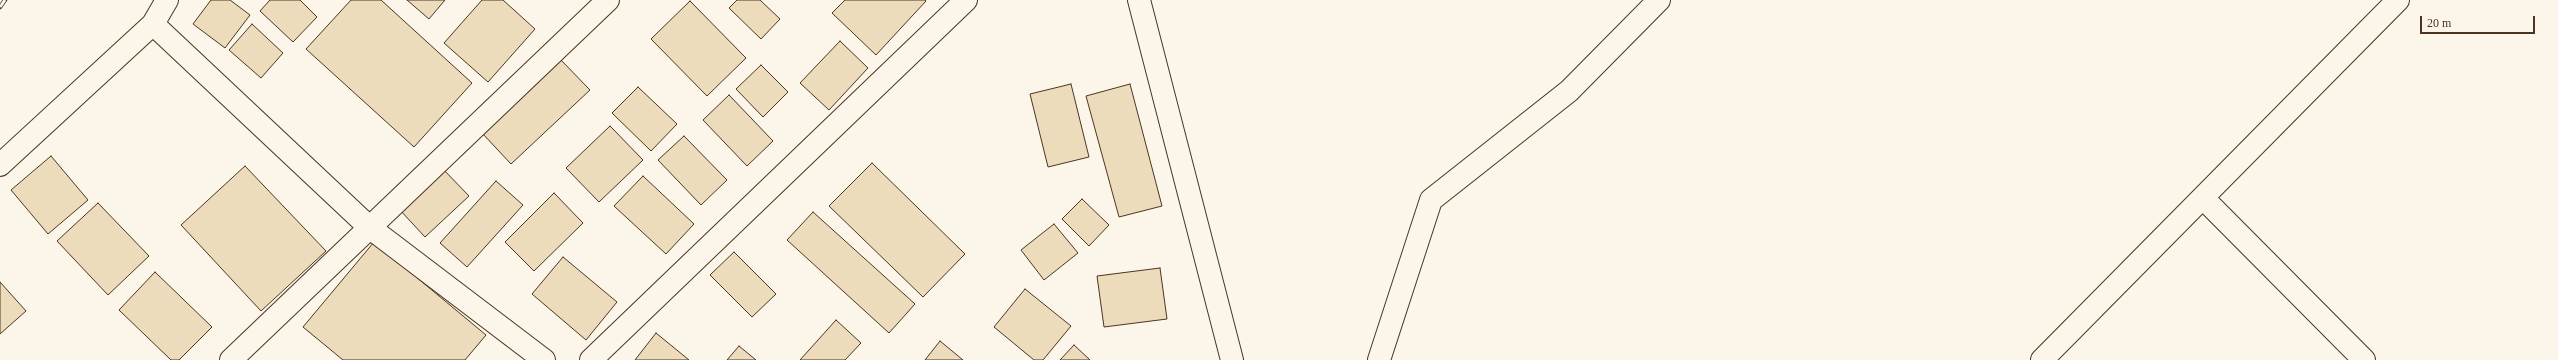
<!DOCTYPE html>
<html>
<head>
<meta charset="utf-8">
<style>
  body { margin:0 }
  #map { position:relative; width:2558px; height:360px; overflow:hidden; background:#fbf6e9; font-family:"Times New Roman",serif }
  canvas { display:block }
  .scale { position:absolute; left:2420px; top:16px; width:115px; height:18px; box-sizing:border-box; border:2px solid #4a3520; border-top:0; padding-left:5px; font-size:12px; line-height:14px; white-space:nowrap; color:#4a3520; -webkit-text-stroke:3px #fbf6e9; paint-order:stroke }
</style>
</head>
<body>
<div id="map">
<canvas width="2558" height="360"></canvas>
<div class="scale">20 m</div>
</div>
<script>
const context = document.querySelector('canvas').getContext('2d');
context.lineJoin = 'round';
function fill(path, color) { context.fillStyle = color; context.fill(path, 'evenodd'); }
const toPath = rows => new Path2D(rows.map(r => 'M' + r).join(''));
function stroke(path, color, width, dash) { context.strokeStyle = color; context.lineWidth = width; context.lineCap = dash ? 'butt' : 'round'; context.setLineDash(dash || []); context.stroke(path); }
const building = toPath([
  [211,0,230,0,250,15,225,48,193,24,211,0],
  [270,0,300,0,317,17,293,42,260,11,270,0],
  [351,0,381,0,472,83,414,147,306,49,351,0],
  [407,0,445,0,429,19,407,0],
  [482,0,503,0,535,29,488,82,444,43,482,0],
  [737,0,760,0,780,19,761,39,729,8,737,0],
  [845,0,925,0,926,1,876,55,832,13,845,0],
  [690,1,746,58,707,96,651,39,690,1],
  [252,24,283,53,261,78,229,50,252,24],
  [840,41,868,68,829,110,800,83,840,41],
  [560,59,590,90,511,164,482,133,560,59],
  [761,65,788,92,763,117,736,89,761,65],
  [1071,84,1089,157,1048,167,1030,94,1071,84],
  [1130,84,1162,206,1119,217,1086,96,1130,84],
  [638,87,677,124,651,151,612,113,638,87],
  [729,95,773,141,747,166,703,120,729,95],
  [610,126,643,160,599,202,566,168,610,126],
  [684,136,727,180,701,205,658,160,684,136],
  [51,156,88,200,48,234,11,190,51,156],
  [872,163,965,254,923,297,829,206,872,163],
  [245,166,326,251,261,311,181,225,245,166],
  [442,168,469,196,425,237,399,209,442,168],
  [643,176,694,224,666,254,614,206,643,176],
  [496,181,523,205,467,267,440,243,496,181],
  [554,193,583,223,534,271,505,242,554,193],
  [1082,199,1109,225,1089,246,1062,219,1082,199],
  [98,203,149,256,108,295,57,241,98,203],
  [813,212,915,304,889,333,787,240,813,212],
  [1054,224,1078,253,1044,280,1021,250,1054,224],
  [374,242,486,335,465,360,343,360,303,327,374,242],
  [734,252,776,294,752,317,710,275,734,252],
  [563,257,617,302,586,340,532,294,563,257],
  [1160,268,1167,319,1104,327,1097,276,1160,268],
  [155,272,212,327,179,360,171,360,119,310,155,272],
  [0,282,26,311,0,334,0,282],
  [1025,289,1071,326,1043,360,1034,360,994,327,1025,289],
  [836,320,861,343,845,360,800,360,836,320],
  [656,333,689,360,635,360,656,333],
  [940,341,963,360,925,360,940,341],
  [1074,345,1090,360,1060,360,1074,345],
  [739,346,756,360,727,360,739,346]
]);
fill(building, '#ecdcbc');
stroke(building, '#4a3520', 1);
const minor = toPath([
  [153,24,369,227,544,360],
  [0,165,153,24,167,0],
  [2203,198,2364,360],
  [231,360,608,0],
  [591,360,966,0],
  [1379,360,1431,200,1569,91,1659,0],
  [2042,360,2398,0]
]);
const tertiary = toPath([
  [1139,0,1232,360]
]);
stroke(minor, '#4a3520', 24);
stroke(tertiary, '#4a3520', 24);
stroke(minor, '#fbf6e9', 22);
stroke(tertiary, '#fbf6e9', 22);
const rail = toPath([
  [0,7,5,0]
]);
stroke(rail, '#4a3520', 4.5);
stroke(rail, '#fbf6e9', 3, [9]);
</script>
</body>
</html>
